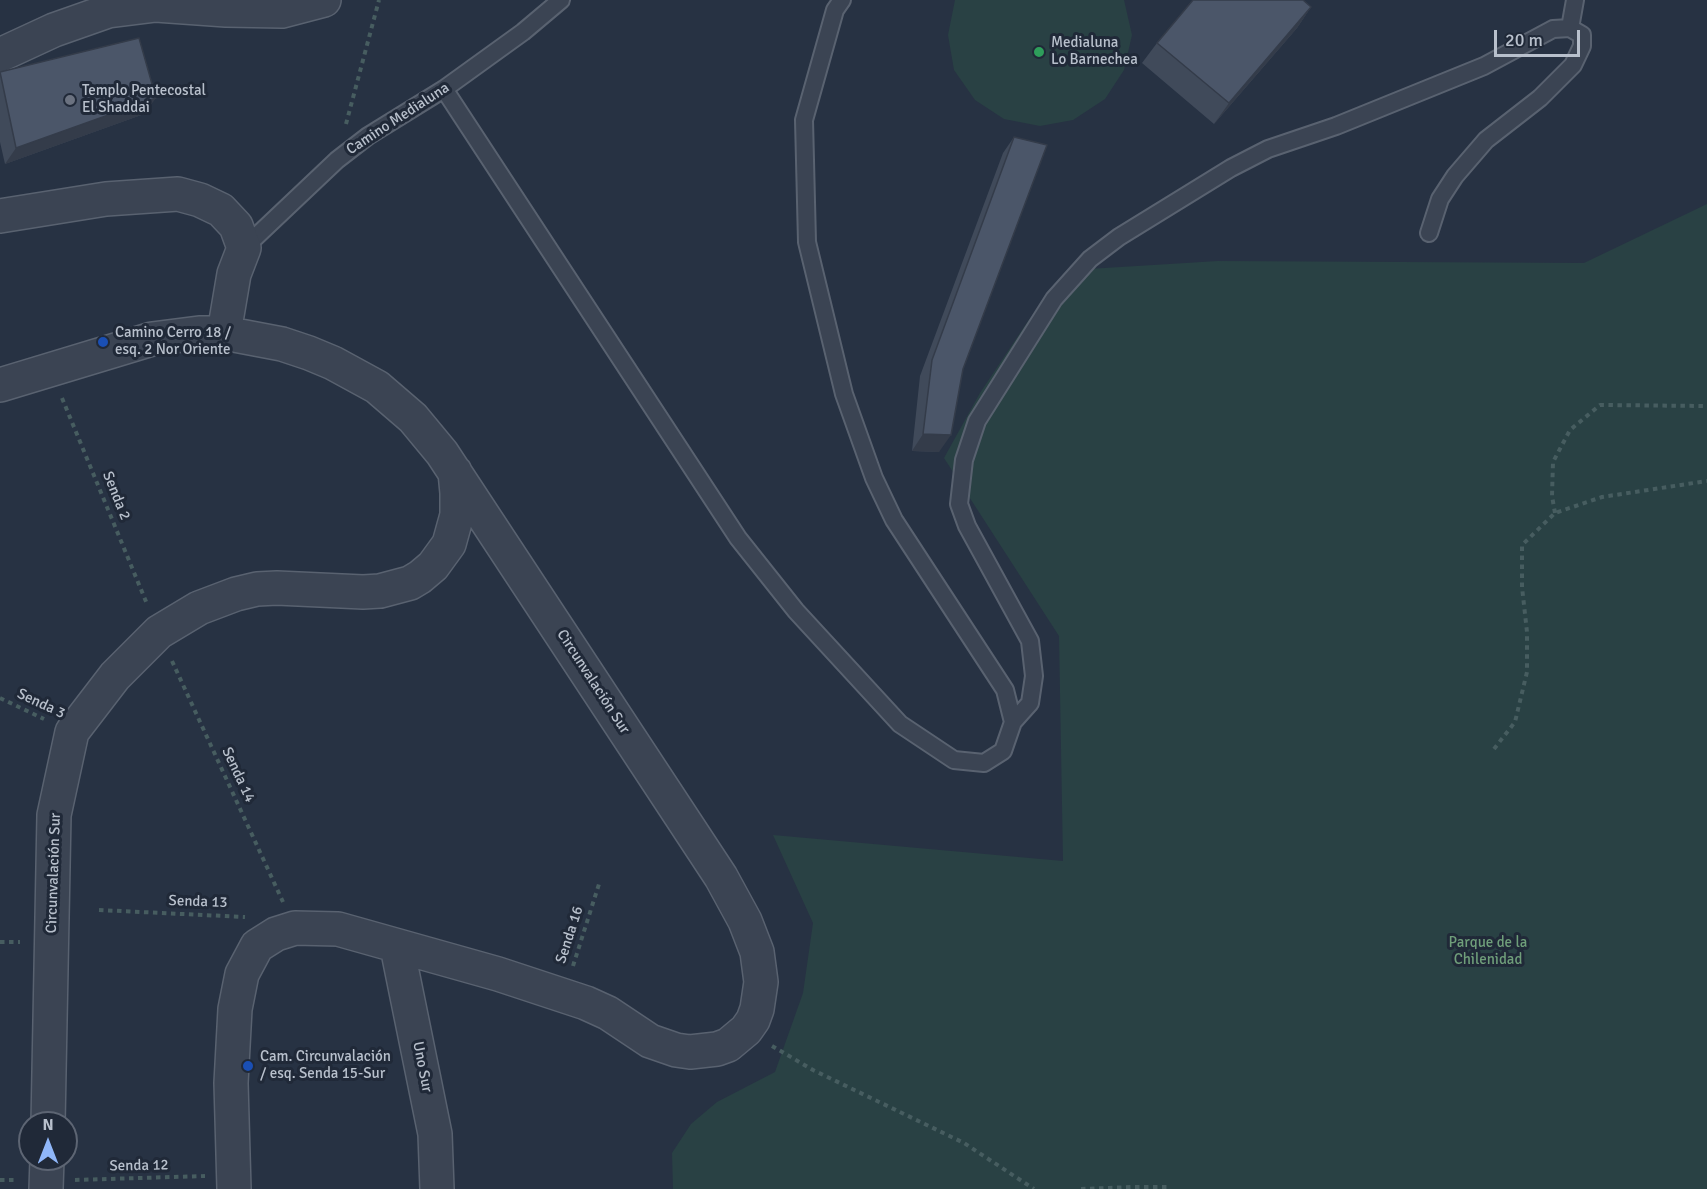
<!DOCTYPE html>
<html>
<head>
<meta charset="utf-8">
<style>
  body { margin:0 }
  #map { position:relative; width:1707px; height:1189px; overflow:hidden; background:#273243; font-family:Signika,sans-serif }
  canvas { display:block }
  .north { position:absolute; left:18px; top:1111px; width:60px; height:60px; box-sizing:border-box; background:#202938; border:2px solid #5d6573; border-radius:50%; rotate:0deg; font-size:16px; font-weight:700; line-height:24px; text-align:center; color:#b8c0cc }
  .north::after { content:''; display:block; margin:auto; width:21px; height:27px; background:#90b7f9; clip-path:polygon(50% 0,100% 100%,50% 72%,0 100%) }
  .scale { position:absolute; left:1494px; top:30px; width:86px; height:27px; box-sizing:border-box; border:3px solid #b8c0cc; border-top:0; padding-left:8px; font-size:18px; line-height:21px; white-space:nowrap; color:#b8c0cc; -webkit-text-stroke:4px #202938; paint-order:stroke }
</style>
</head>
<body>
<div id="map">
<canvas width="1707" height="1189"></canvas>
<div class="north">N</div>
<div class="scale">20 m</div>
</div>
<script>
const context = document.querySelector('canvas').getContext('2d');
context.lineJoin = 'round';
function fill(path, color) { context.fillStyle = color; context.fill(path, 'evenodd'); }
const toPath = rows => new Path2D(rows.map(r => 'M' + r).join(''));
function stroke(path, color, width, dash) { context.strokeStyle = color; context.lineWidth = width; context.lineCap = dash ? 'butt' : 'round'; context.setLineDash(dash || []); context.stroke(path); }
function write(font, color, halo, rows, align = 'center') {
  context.font = font + ' Signika,sans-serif'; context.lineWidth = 6; context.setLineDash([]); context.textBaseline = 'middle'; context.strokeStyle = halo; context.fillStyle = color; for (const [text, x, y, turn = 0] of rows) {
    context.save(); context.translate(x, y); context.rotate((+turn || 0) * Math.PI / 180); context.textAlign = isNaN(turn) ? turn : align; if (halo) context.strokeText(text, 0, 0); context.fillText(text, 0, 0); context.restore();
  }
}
fill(toPath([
  [955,0,1124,0,1132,35,1124,70,1105,99,1073,120,1040,126,1004,119,975,100,954,70,948,35],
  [1707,204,1707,1189,673,1189,672,1153,691,1124,717,1102,775,1072,803,993,813,923,773,835,1063,861,1059,636,944,458,980,393,1028,321,1072,270,1218,261,1584,263]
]), '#294144');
const service = toPath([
  [1570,28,1575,0],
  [444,89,738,538,796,611,900,724,954,760,984,763,1003,751,1013,722,1005,690,894,520,874,478,844,394,807,242,804,120,835,10,842,0],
  [244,248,337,160,368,136,444,89,523,32,561,0],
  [1013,722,1030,703,1034,676,1030,641,967,526,959,504,964,460,977,421,1054,299,1090,259,1119,237,1231,168,1268,149,1336,126,1484,66,1553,29,1570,28,1582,35,1582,46,1573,65,1540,98,1486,140,1455,176,1440,199,1429,233]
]);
const minor = toPath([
  [0,55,54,30,108,11,156,5,226,10,282,11,324,0],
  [0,216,106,199,178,194,200,200,221,210,236,226,244,248,234,274,224,333],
  [0,385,152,339,199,333,224,333,282,344,309,353,333,363,377,387,413,418,442,453,721,877,745,921,757,952,761,982,757,1009,753,1020,746,1030,728,1045,717,1049,690,1052,676,1050,650,1041,608,1013,586,1003,498,974,338,929,295,928,276,934,257,946,242,974,235,1009,231,1083,234,1189],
  [397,947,435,1134,437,1189],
  [48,1123,54,815,72,732,115,676,159,632,199,608,236,594,257,589,277,588,363,592,380,591,410,583,420,577,433,566,449,544,457,515,457,493,455,472],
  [46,1189,47,1159]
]);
stroke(service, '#596270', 20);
stroke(minor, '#596270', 36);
stroke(toPath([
  [346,124,379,0],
  [62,398,147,604],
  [1555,513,1552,496,1553,462,1570,430,1600,405,1707,406],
  [172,661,283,902],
  [0,698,44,719],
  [1494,749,1515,722,1527,672,1527,632,1522,587,1522,545,1555,513,1602,497,1707,481],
  [99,910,245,917],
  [0,942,20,942],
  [573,966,599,884],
  [772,1046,813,1070,964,1143,1034,1189],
  [0,1180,16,1180],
  [75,1180,205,1176],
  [1081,1189,1133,1187,1171,1187]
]), '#475d60', 4, [4.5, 4.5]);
stroke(service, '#3b4453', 16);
stroke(minor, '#3b4453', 33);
fill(toPath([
  [1311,7,1297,28,1214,124,1142,63,1157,43],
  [0,72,144,114,5,164,0,142],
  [1014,137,963,369,939,452,912,451,920,376,1003,153]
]), '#404a5a');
fill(toPath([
  [1311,7,1297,28,1214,124,1229,103],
  [156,98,144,114,5,164,16,148],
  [923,434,951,435,939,452,912,451]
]), '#343c4a');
const building = toPath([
  [1193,0,1303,0,1311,7,1229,103,1157,43,1193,0],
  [139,38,156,98,16,148,0,72,139,38],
  [1014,137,1047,145,963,369,951,435,923,434,932,360,1014,137]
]);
fill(building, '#4b5669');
stroke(building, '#343c4a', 1.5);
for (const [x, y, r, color] of [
  [1039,52,6,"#2e9e5b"],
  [70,100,6,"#6b7280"],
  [103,342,6,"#1a4fb4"],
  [248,1066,6,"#1a4fb4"]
]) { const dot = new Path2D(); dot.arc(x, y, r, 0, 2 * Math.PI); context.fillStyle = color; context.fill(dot); stroke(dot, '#202938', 2); }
write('15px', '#b8c0cc', '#202938', [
  ["Medialuna",1051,43],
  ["Lo Barnechea",1051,60],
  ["Templo Pentecostal",82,91],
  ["El Shaddai",82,108],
  ["Camino Cerro 18 /",115,333],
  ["esq. 2 Nor Oriente",115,350],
  ["Cam. Circunvalación",260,1057],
  ["/ esq. Senda 15-Sur",260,1074]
], 'left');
write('15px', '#b8c0cc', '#202938', [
  ["Camino Medialuna",398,119,-33],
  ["Senda 2",116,496,68],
  ["Circunvalación Sur",593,682,57],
  ["Senda 3",41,704,25],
  ["Senda 14",238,775,65],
  ["Circunvalación Sur",54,873,-88],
  ["Senda 13",198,902,2],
  ["Senda 16",570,935,-72],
  ["Uno Sur",422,1067,79],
  ["Senda 12",139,1166,-1]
]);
write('15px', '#6f9e7a', '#202938', [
  ["Parque de la",1488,943],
  ["Chilenidad",1488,960]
]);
</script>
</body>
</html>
